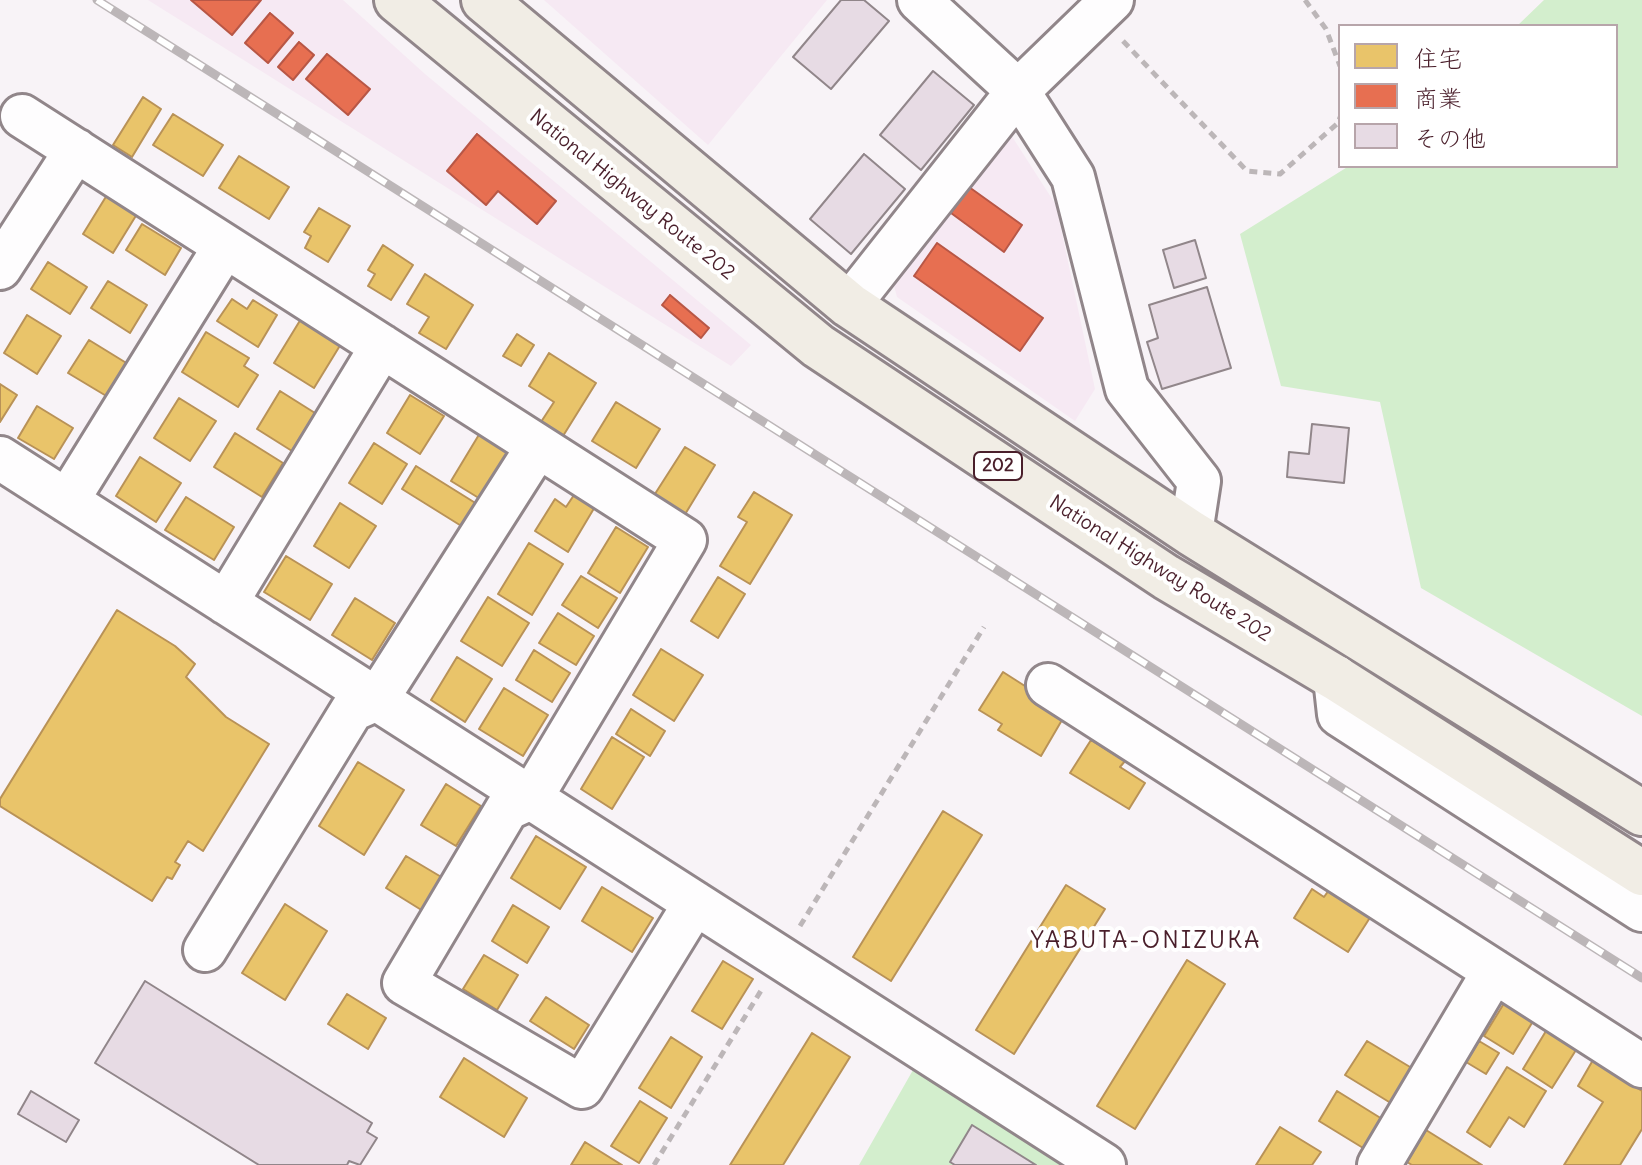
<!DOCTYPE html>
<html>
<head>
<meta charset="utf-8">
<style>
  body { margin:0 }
  #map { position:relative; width:1642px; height:1165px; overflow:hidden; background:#f8f3f7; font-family:Delius,"Klee One",sans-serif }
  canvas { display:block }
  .legend { position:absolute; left:1338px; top:24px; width:280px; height:144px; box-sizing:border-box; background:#fff; border:2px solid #b7a5aa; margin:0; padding:10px 14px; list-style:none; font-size:24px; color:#4a1f2b }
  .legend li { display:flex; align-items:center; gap:16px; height:40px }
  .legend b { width:40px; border:2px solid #b7a5aa }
</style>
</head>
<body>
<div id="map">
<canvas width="1642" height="1165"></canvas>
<ul class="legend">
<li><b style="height:22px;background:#e9c46a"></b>住宅</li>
<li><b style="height:22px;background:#e76f51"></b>商業</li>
<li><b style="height:22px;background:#e7dbe4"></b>その他</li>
</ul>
</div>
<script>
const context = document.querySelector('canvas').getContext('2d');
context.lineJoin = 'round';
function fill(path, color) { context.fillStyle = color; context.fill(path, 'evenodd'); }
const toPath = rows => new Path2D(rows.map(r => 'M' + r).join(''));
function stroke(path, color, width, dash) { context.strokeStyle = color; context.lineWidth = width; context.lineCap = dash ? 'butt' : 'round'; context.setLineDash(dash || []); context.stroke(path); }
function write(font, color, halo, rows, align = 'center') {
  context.font = font + ' Delius,sans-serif'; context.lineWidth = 8; context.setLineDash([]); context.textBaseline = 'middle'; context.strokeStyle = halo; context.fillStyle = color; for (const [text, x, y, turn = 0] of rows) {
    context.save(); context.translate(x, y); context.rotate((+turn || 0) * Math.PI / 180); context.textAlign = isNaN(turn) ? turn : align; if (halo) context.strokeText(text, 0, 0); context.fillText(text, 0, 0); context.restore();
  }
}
fill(toPath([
  [148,0,343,0,425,74,751,345,731,366],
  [544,0,827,0,708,145],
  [1004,124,1056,205,1095,389,1075,421,897,297,889,267]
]), '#f6e9f3');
fill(toPath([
  [1544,0,1642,0,1642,716,1421,588,1380,402,1281,386,1240,234,1349,166,1616,166,1616,26,1517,26],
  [913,1070,1067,1165,859,1165]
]), '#d3eecd');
const homes = toPath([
  [143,97,161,109,132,157,113,145,143,97],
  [173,114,223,145,203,176,153,145,173,114],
  [239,156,289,187,269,219,219,188,239,156],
  [107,195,137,214,113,253,83,234,107,195],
  [319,208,350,226,328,262,305,248,311,236,304,232,319,208],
  [142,224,181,248,165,275,126,250,142,224],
  [383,245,413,265,391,300,368,286,375,274,368,270,383,245],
  [48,262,87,287,70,314,31,289,48,262],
  [425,274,473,305,446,349,419,333,429,317,407,304,425,274],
  [108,281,147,305,130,333,91,308,108,281],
  [232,299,247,309,253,300,277,315,258,347,217,321,232,299],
  [304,314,344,339,314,388,274,363,304,314],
  [27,315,61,336,37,374,4,353,27,315],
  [206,332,249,358,244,366,258,375,238,407,182,372,206,332],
  [517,334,534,345,521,366,503,356,517,334],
  [89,340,128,364,108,397,68,373,89,340],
  [549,353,596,383,563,436,541,422,554,402,529,386,549,353],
  [0,384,17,395,0,422,0,384],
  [280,391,315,413,292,451,257,429,280,391],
  [410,395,444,416,420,454,387,433,410,395],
  [179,398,216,421,190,461,154,438,179,398],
  [616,402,660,429,636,468,592,441,616,402],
  [37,406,73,428,54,459,18,438,37,406],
  [235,433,283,463,262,497,214,467,235,433],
  [480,433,511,453,482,500,451,481,480,433],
  [374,443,407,464,382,504,349,483,374,443],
  [685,447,715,465,684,516,653,497,685,447],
  [140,457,181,483,156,522,116,496,140,457],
  [416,466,477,504,463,527,402,489,416,466],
  [576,492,596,505,568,552,535,531,555,499,566,507,576,492],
  [754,492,792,515,750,584,720,566,747,522,738,517,754,492],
  [186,497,234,527,214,560,165,530,186,497],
  [340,503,376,526,349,568,314,546,340,503],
  [616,527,648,547,620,593,588,573,616,527],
  [529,543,563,564,532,615,498,594,529,543],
  [286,556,332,584,310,620,264,592,286,556],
  [581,576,617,598,598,628,562,605,581,576],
  [718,577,745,594,718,638,691,621,718,577],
  [488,597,529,623,502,666,461,641,488,597],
  [355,598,395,623,372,660,332,635,355,598],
  [117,610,175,646,195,664,186,677,226,717,269,744,203,851,188,841,175,862,180,865,172,879,167,877,152,901,0,806,0,799,117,610],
  [558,613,594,636,576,665,539,643,558,613],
  [661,649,703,675,674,721,633,695,661,649],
  [534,650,570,673,552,702,516,680,534,650],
  [457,657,492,679,465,722,431,700,457,657],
  [1003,672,1039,695,1034,703,1062,720,1041,756,998,730,1002,724,979,710,1003,672],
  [504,688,548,715,523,756,479,729,504,688],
  [631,709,665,731,650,756,616,734,631,709],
  [612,737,644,757,612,809,581,789,612,737],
  [1091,740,1125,761,1120,767,1145,783,1129,809,1070,773,1091,740],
  [358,762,404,790,364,855,319,826,358,762],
  [446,784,481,806,456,846,421,825,446,784],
  [943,811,982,835,891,981,853,957,943,811],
  [536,836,586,867,560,909,511,878,536,836],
  [406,856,443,878,423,911,386,888,406,856],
  [1066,885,1105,909,1014,1054,976,1030,1066,885],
  [602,887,653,918,632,952,582,921,602,887],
  [1312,889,1324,897,1329,890,1371,916,1348,952,1294,918,1312,889],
  [285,904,327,931,285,1000,242,973,285,904],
  [513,905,549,927,527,963,492,941,513,905],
  [484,955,518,975,497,1010,463,989,484,955],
  [1187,960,1225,984,1135,1129,1097,1106,1187,960],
  [723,961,753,979,722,1029,692,1011,723,961],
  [347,994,386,1018,368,1049,328,1024,347,994],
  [546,997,589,1025,574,1049,530,1021,546,997],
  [1506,1000,1535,1018,1513,1054,1484,1036,1506,1000],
  [1546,1031,1576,1050,1552,1088,1523,1069,1546,1031],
  [812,1033,850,1057,783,1165,730,1165,812,1033],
  [671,1037,702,1057,671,1108,639,1088,671,1037],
  [1367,1041,1415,1070,1394,1105,1345,1075,1367,1041],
  [1479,1041,1499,1053,1486,1074,1466,1062,1479,1041],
  [464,1058,527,1098,504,1137,440,1097,464,1058],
  [1593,1060,1642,1091,1642,1129,1620,1165,1564,1165,1603,1102,1578,1086,1593,1060],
  [1507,1067,1546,1091,1524,1127,1509,1117,1490,1147,1467,1132,1507,1067],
  [1337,1091,1387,1122,1368,1151,1319,1121,1337,1091],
  [640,1101,667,1118,639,1163,611,1146,640,1101],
  [1280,1127,1321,1152,1312,1165,1256,1165,1280,1127],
  [1426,1130,1482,1165,1412,1165,1407,1162,1426,1130],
  [585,1142,622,1165,571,1165,585,1142]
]);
fill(homes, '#e9c46a');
stroke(homes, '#b99257', 2);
const shops = toPath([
  [191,0,261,0,232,35,191,0],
  [270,13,293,33,268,63,245,43,270,13],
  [299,42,314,55,293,80,278,67,299,42],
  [327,54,370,89,348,115,306,79,327,54],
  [477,134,556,201,537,224,498,191,486,205,447,171,477,134],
  [969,187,1022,225,1004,252,951,213,969,187],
  [937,243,1043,318,1020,351,914,276,937,243],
  [670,295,709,328,701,338,662,305,670,295]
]);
fill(shops, '#e76f51');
stroke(shops, '#b85746', 2);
const building = toPath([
  [841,0,864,0,889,21,831,89,793,57,841,0],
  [933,71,974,105,921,170,880,135,933,71],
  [864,154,905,189,851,254,810,219,864,154],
  [1195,240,1206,278,1174,288,1163,250,1195,240],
  [1207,287,1231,368,1162,389,1147,342,1158,338,1149,305,1207,287],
  [1312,424,1349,428,1344,483,1287,477,1289,452,1309,454,1312,424],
  [145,981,372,1123,367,1132,377,1138,360,1165,349,1161,347,1165,259,1165,95,1063,145,981],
  [31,1091,79,1120,66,1142,18,1114,31,1091],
  [972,1125,1036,1165,955,1165,950,1162,972,1125]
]);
fill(building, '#e7dbe4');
stroke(building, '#91868a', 2);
const minor = toPath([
  [919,0,1018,91,1073,177,1127,389,1199,481,1191,533],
  [22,116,685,540,531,798,507,809,404,983,582,1087,695,903],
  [0,268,76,150],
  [849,305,1018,91,1112,0],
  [0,458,1104,1165],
  [67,501,225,246],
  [226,603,382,346],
  [1048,685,1642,1066],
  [205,950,352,710,377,699,538,446],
  [1379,1165,1494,971]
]);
const secondary = toPath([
  [1336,678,1340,714,1642,909]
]);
const trunk = toPath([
  [397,0,818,346,1166,577,1336,678,1642,873],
  [484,0,849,305,1191,533,1642,813]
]);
stroke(minor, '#91868a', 48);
stroke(secondary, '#91868a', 50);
stroke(trunk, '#91868a', 50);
stroke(toPath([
  [1305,0,1326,29,1340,66],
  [1123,41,1247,171,1280,174,1339,122,1340,117],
  [800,926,984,627],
  [654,1165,762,989]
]), '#bcb6b8', 5, [8, 6]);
stroke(minor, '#fefdfe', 42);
stroke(secondary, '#fefdfe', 44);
stroke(trunk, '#f1ede5', 44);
const rail = toPath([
  [97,0,1642,978]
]);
stroke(rail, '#bcb6b8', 9);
stroke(rail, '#fff', 6, [18]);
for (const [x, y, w] of [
  [998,466,48]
]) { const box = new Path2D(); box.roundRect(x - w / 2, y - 14, w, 28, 6); context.fillStyle = '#fff'; context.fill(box); stroke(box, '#4a1f2b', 2); }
write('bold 18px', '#4a1f2b', null, [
  ["202",998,466]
]);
write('20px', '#4a1f2b', '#fff', [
  ["National Highway Route 202",632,195,39],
  ["National Highway Route 202",1160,569,32]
]);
context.letterSpacing = '2px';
write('24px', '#4a1f2b', '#fff', [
  ["YABUTA-ONIZUKA",1146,941]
]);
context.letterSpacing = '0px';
</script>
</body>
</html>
